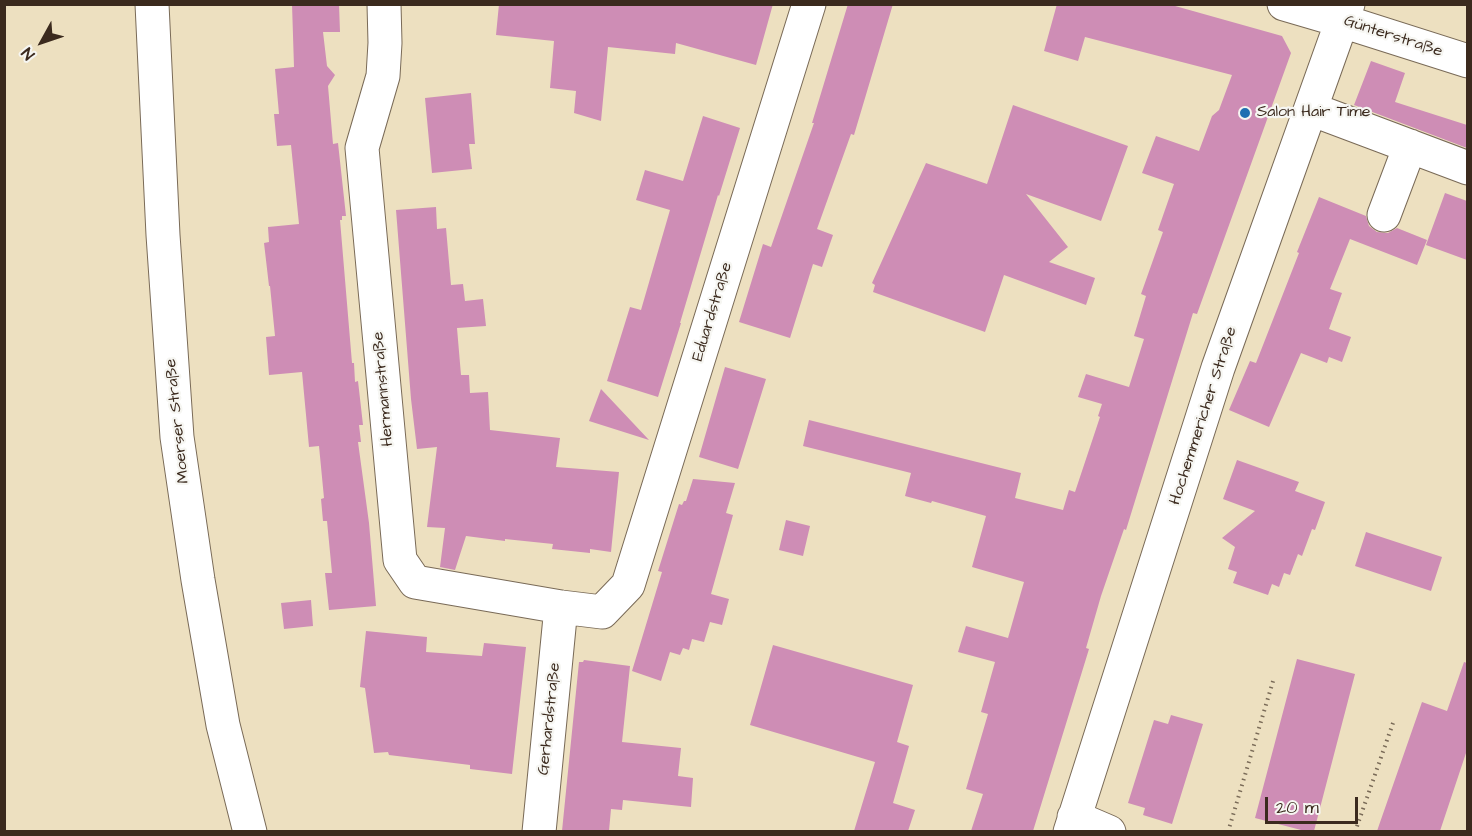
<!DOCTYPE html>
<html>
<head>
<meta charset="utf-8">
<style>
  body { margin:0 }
  #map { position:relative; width:1472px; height:836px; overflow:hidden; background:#ede0c0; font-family:"Architects Daughter",sans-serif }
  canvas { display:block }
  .frame { position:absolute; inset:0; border:6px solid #3b2a1e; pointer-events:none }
  .north { position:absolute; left:12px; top:12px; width:60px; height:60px; -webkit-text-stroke:4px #f6f6f2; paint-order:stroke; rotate:230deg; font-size:16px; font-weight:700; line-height:24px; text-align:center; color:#3b2a1e }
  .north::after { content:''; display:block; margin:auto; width:21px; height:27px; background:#3b2a1e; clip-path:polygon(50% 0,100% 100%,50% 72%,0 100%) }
  .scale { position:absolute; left:1265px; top:797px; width:93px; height:27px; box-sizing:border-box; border:3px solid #3b2a1e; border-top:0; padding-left:8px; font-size:18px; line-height:21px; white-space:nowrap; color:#3b2a1e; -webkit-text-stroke:4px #f6f6f2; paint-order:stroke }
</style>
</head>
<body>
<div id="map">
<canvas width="1472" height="836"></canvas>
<div class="frame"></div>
<div class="north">N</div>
<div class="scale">20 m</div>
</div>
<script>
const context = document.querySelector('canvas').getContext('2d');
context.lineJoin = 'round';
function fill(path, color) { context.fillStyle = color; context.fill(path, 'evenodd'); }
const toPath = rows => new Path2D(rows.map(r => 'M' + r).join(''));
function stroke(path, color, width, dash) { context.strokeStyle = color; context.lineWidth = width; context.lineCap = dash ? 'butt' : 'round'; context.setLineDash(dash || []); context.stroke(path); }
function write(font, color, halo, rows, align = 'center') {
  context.font = font + ' "Architects Daughter",sans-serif'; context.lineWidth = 4.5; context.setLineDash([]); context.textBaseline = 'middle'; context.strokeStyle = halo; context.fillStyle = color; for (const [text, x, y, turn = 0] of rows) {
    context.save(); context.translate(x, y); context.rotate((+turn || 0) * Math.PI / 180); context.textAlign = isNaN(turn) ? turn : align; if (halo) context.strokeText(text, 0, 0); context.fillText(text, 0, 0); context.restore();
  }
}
fill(toPath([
  [292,4,339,4,340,32,323,32,327,66,335,75,328,86,333,144,338,143,346,216,342,216,342,220,340,220,352,363,354,363,355,382,358,381,363,425,359,425,361,442,358,442,369,523,376,606,329,610,325,573,332,573,327,521,323,521,321,499,324,498,319,446,309,447,302,372,269,375,266,337,275,336,270,286,269,286,264,243,269,242,268,227,299,224,291,145,277,146,274,114,279,114,275,69,294,67],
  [499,4,773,4,756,65,676,43,675,54,608,47,601,121,574,113,576,91,550,88,554,41,496,35],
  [848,4,893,4,854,135,851,134,817,229,833,235,822,267,813,264,790,338,739,322,763,244,771,247,814,123,812,123],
  [1057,4,1168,4,1282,36,1291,53,1197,314,1193,313,1126,530,1124,529,1101,596,1086,648,1089,649,1033,831,971,831,983,794,966,789,988,714,981,712,995,662,958,652,966,626,1008,638,1024,582,972,567,986,516,932,501,931,503,905,496,911,473,803,446,809,420,1021,473,1015,498,1063,510,1069,490,1075,492,1100,417,1098,416,1102,404,1078,397,1086,374,1129,387,1144,339,1134,336,1146,296,1141,294,1163,232,1158,230,1174,184,1142,173,1156,136,1199,151,1212,116,1219,110,1232,75,1085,37,1078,61,1044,51],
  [1371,61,1405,73,1395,102,1467,125,1467,148,1354,105],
  [471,93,475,144,469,144,472,169,432,173,425,98],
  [1013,105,1128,146,1101,221,1026,194,1068,247,1049,262,1095,278,1086,305,1004,275,985,332,873,292,875,285,872,283,926,163,987,184],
  [703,116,740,128,719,196,718,195,680,323,681,323,658,397,607,381,630,307,641,310,670,210,636,200,645,170,683,181],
  [1445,193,1467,201,1467,260,1426,245],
  [1319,197,1366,216,1369,226,1377,232,1388,233,1397,228,1427,240,1417,265,1350,239,1330,289,1342,293,1329,329,1351,337,1342,362,1329,357,1327,363,1301,353,1269,427,1229,410,1250,361,1256,363,1299,253,1297,252],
  [436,207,437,229,446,228,451,285,463,284,465,301,483,299,486,326,457,328,461,375,469,375,470,393,488,392,490,430,560,438,556,467,619,472,611,552,590,549,590,553,552,549,553,544,505,539,505,541,466,536,455,570,440,567,445,528,427,527,437,447,417,449,411,399,396,210],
  [725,367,766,379,738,469,699,457],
  [601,389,649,440,589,421],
  [1237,460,1299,482,1295,491,1325,502,1315,530,1312,529,1302,556,1298,554,1290,575,1284,573,1279,587,1272,584,1268,595,1233,583,1237,572,1228,569,1235,547,1222,538,1255,511,1223,499],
  [693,479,735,483,726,513,733,515,711,594,729,599,722,625,710,622,704,642,692,639,689,650,683,648,680,655,670,652,661,681,632,671,662,572,658,571,679,504,682,505,684,501,686,501],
  [786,520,810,526,803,556,779,550],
  [1366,532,1442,557,1431,591,1355,566],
  [311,600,313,626,284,629,281,603],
  [366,631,427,637,426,652,482,656,484,643,526,647,512,774,470,769,470,765,389,755,388,752,374,753,365,688,360,687],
  [773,645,913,685,897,742,909,746,893,803,915,810,908,831,854,831,875,762,750,725],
  [1297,659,1355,674,1314,831,1305,831,1255,818],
  [584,660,630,666,622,742,681,748,678,776,693,778,691,807,623,800,622,810,611,809,609,831,562,831,579,662,583,662],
  [1464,662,1467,663,1467,750,1440,831,1377,831,1422,702,1447,711],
  [1171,715,1203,724,1172,824,1143,815,1145,808,1128,803,1154,720,1168,724]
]), '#ce8db5');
const minor = toPath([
  [384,4,385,43,383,76,362,148,400,560,415,582,561,607,602,612,628,585,809,4],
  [1284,4,1342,21,1468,61],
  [1311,109,1468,168],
  [1384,215,1410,146],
  [1074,817,1109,832],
  [539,832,561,607],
  [1070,832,1218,368,1348,4]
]);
const major = toPath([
  [152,4,163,235,177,437,198,580,223,725,250,832]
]);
stroke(minor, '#796a57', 35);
stroke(major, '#796a57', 35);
stroke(toPath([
  [1228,832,1274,678],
  [1355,832,1393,723]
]), '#796a57', 4, [1.5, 4.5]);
stroke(minor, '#fff', 33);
stroke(major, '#fff', 33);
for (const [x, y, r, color] of [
  [1245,113,6,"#1f6fb2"]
]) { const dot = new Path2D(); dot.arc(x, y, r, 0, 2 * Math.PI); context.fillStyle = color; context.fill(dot); stroke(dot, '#f6f6f2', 2); }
write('16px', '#3b2a1e', '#f6f6f2', [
  ["Günterstraße",1393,37,18],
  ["Eduardstraße",713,312,-73],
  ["Hermannstraße",384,389,-95],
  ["Hochemmericher Straße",1204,416,-72],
  ["Moerser Straße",178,421,-96],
  ["Gerhardstraße",550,719,-84]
]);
write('16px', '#3b2a1e', '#f6f6f2', [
  ["Salon Hair Time",1257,113]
], 'left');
</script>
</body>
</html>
